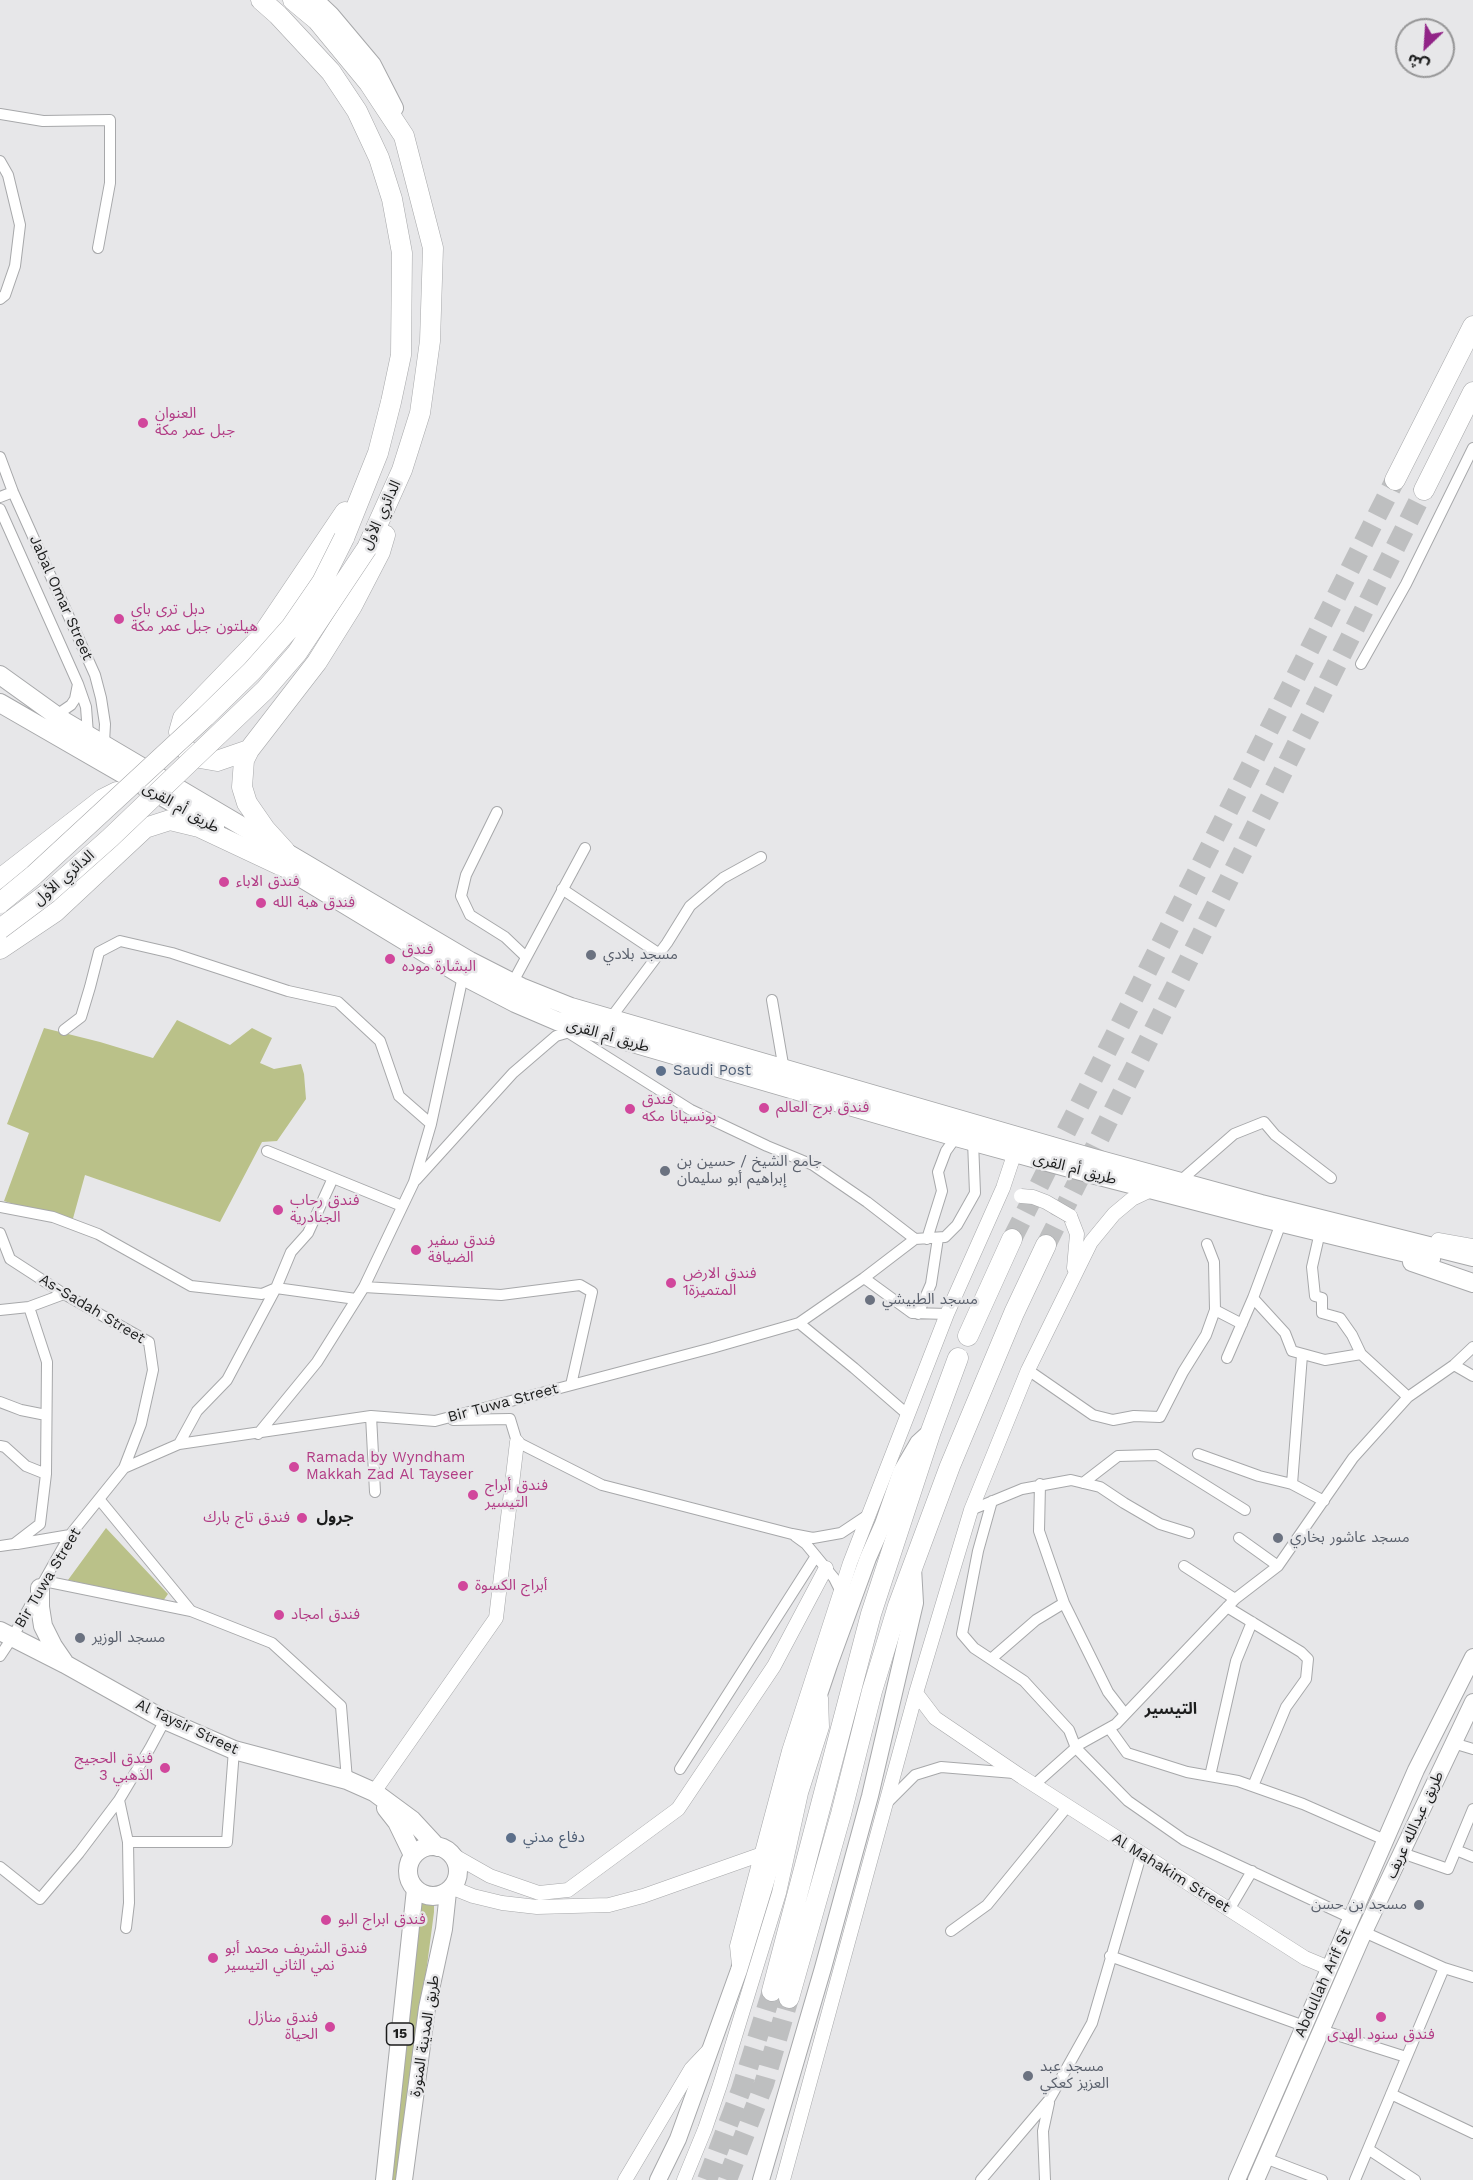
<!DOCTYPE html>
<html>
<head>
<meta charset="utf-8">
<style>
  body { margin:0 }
  #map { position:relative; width:1473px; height:2180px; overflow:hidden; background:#e7e7e9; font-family:"Work Sans","Noto Sans Arabic",sans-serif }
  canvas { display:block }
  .north { position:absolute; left:1395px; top:18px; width:60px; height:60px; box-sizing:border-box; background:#e7e7e9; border:2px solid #969697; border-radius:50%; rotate:205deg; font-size:16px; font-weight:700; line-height:24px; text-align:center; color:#1c1d1d }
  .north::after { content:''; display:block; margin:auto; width:21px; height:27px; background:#912487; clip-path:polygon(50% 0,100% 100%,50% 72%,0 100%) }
</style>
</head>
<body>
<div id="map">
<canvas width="1473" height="2180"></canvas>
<div class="north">ش</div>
</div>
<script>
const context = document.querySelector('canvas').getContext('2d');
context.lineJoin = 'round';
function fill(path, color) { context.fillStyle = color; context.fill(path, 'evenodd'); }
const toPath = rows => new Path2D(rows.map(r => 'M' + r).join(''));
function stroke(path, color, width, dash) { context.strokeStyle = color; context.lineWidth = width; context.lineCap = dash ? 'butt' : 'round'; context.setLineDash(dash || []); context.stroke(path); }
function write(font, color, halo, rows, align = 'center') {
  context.font = font + ' "Work Sans","Noto Sans Arabic",sans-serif'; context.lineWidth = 5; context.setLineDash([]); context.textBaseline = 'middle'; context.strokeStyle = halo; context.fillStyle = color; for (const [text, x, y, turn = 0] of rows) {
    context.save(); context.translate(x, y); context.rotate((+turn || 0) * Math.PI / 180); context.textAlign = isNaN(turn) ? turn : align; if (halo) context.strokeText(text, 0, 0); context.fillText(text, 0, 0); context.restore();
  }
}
fill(toPath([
  [177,1020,230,1045,252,1028,272,1038,260,1063,274,1069,301,1064,304,1074,306,1099,277,1141,262,1142,220,1222,85,1175,72,1222,4,1201,29,1133,7,1124,44,1028,100,1042,153,1058],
  [106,1528,168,1594,163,1601,68,1580],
  [426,1900,434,1902,434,1912,399,2180,392,2180,421,1901]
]), '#bac189');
stroke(toPath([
  [1012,1239,1395,480],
  [1046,1245,1424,490],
  [707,2180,741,2090,772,1991],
  [727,2180,764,2084,789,1998]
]), '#bebfc0', 20, [20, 10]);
const minor = toPath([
  [0,114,43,121,110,120,110,183,98,248],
  [0,161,8,175,20,225,15,266,5,295,0,299],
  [0,457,13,492,95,675,101,698,105,724,104,743],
  [0,497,13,492],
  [0,509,78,684,75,699,71,705,58,714],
  [1361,664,1406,584,1473,448],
  [78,684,86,707,88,734],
  [497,812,466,875,461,896,470,915,505,937,526,957],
  [562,889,658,953],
  [513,982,585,848],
  [772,1000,784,1070],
  [610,1019,667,943,690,906,723,878,761,857],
  [64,1030,81,1017,90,987,99,952,120,941,172,953,288,991,338,1002,380,1041,399,1096,431,1124],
  [569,1033,691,1110,767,1146,813,1165,867,1202,915,1239,945,1237,957,1225,975,1193,973,1141],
  [267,1151,402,1206],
  [416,1180,513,1073,556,1036,573,1031],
  [1179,1182,1234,1134,1264,1122,1275,1135,1331,1178],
  [0,1207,53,1217,98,1234,191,1286,262,1294,276,1288,356,1299],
  [1320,1232,1312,1267,1315,1296,1322,1298,1322,1313,1340,1318,1352,1335,1361,1354],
  [0,1233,10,1259,64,1294,149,1342,153,1370,141,1424,124,1468],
  [927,1239,942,1191,938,1172,946,1151,956,1137],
  [1207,1244,1214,1262,1215,1310],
  [864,1278,915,1239],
  [364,1287,501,1295,580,1285,592,1292,571,1385],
  [1253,1298,1285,1333,1292,1351,1325,1360,1361,1354,1408,1397],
  [0,1310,29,1307],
  [918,1314,931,1284,938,1238],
  [799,1323,864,1278,912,1313,947,1314],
  [1227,1358,1253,1298,1281,1223],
  [1454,1365,1473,1376],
  [1028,1370,1093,1415,1113,1420,1134,1416,1160,1417,1183,1372,1206,1335,1215,1310,1242,1324],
  [0,1402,21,1410,46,1415],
  [371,1416,375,1492],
  [453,1420,510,1419,517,1442,602,1485,792,1534,813,1538,841,1533,868,1515],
  [258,1434,317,1362,364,1287,414,1182,431,1124,463,976],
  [179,1444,197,1411,227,1380,276,1288,291,1252,308,1233,333,1178],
  [0,1446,5,1447,26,1466,46,1474,40,1524,14,1544,0,1546],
  [1198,1454,1259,1476,1292,1484,1324,1501],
  [46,1474,47,1362,29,1307,64,1294],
  [1083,1483,1118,1456,1157,1455,1245,1510],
  [1040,1484,1039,1531,1064,1603,1108,1692,1125,1714],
  [1292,1484,1302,1355],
  [99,1499,191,1611],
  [992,1501,978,1551,962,1634,974,1648,1024,1681,1069,1730,1076,1748,1128,1801,1184,1840,1351,1918],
  [971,1510,1022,1489,1071,1480,1100,1487,1124,1503,1160,1524,1189,1533],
  [795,1536,806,1544,834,1578,840,1590],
  [1239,1538,1278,1566],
  [17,1544,70,1535],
  [1184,1566,1235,1599],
  [44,1581,191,1611,272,1643,341,1706,347,1780],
  [1227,1607,1301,1652,1308,1659,1306,1679,1286,1707,1253,1786],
  [0,1656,12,1638,70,1535,124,1468,179,1444,371,1416,435,1421,712,1348,799,1323,854,1368,907,1414],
  [991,1659,1036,1620,1064,1603],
  [1109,1728,1127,1753,1187,1772,1238,1781,1303,1804,1385,1840],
  [1453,1743,1473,1749],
  [680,1769,816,1556],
  [1210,1776,1236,1661,1252,1622],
  [1034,1785,1080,1744,1116,1724,1235,1599,1278,1566,1353,1458,1408,1397,1454,1365,1473,1347],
  [119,1800,128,1842,129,1903,126,1928],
  [887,1803,915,1775,941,1767,1014,1773],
  [128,1842,227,1842,234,1750],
  [1456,1850,1473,1857],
  [1402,1853,1448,1869,1473,1809],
  [0,1867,40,1899,79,1853,119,1800,150,1748,165,1720],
  [1229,1910,1252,1871],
  [951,1931,987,1905,1067,1807],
  [1364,1932,1444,1968,1473,1977],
  [1110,1956,1304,2026],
  [1321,2030,1406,2057],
  [1391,2094,1473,2133],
  [1368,2149,1415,2180],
  [1265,2158,1322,2180],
  [981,2180,1049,2100,1092,2023,1141,1855],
  [1045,2180,1043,2131,1049,2103],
  [1355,2180,1444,1968]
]);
const tertiary = toPath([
  [1070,1216,1077,1234,1074,1268],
  [1438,1240,1473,1246],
  [916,1693,935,1718,1022,1777,1305,1958,1329,1968],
  [374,1792,496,1618,517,1442],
  [453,1855,490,1876,539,1893,568,1890,678,1809,774,1666,826,1568],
  [453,1888,473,1896,502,1903,537,1907,609,1905,643,1896,762,1854],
  [739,1965,737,1946,789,1751,850,1563,947,1314,1003,1188,1015,1152],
  [625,2180,691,2069,709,2050],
  [684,2180,705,2129,720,2085,779,1893,801,1793,822,1727,821,1698],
  [783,2180,916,1693,971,1510,1028,1370,1091,1242,1114,1214,1132,1199,1151,1190]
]);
const primary = toPath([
  [384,2180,415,1889],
  [404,2180,427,2008,444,1929,448,1892],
  [658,2180,678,2139,739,1970,772,1862,800,1751,829,1665,868,1558,883,1524,901,1472,918,1443,930,1432],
  [761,2180,823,1968,870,1796,915,1603,913,1568],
  [1237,2180,1416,1770,1473,1657],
  [1256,2180,1364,1932,1473,1702]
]);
const trunk = toPath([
  [314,0,330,15,372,65,394,108],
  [0,675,64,721,470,961,521,987,571,1007,1093,1158,1261,1204,1473,1257],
  [0,703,215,827],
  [270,859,463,976,515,1003,557,1021,956,1137,1088,1173,1258,1217,1431,1259],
  [1412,1262,1473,1283],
  [40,1588,40,1607,43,1626,53,1646,64,1662],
  [0,1631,65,1664,165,1720,234,1750,347,1780,374,1792,412,1820,437,1847],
  [386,1808,397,1822,413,1855],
  '408 1871a25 25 0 1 1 50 0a25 25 0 1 1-50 0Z'
]);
const motorway = toPath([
  [261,0,278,15,331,72,357,111,379,158,392,199,402,253,401,355,391,402,378,453,344,538],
  [293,0,317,20,369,83,404,136,433,248,430,341,420,413,402,470,367,548],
  [1395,480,1473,326],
  [1424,490,1473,392],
  [249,750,217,761,200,758,185,749,179,732,183,718,260,638,345,512],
  [285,851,265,829,247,803,242,787,244,760,249,750,317,662,352,606,380,552,385,535],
  [0,879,103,799,117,792],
  [0,949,55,912,145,828,170,820,199,827,282,866],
  [968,1336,1012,1239],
  [772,1991,871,1614,931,1431,958,1358],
  [789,1998,841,1814,872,1691,898,1606,950,1466,1014,1313,1046,1245]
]);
stroke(minor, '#a7a8aa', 12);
stroke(tertiary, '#a7a8aa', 15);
stroke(primary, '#a7a8aa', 18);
stroke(trunk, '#a7a8aa', 20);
stroke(motorway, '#a7a8aa', 21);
stroke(minor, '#fff', 10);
stroke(tertiary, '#fff', 14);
stroke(primary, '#fff', 16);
stroke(trunk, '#fff', 18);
stroke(motorway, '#fff', 20);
const tertiaryBridge = toPath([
  [1021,1196,1033,1197,1046,1202,1070,1216]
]);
const motorwayBridge = toPath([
  [0,903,34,875,205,717,252,671,291,627,322,582,344,538],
  [0,929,48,893,110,838,265,690,297,653,367,548]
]);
stroke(tertiaryBridge, '#a7a8aa', 15, []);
stroke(motorwayBridge, '#a7a8aa', 21, []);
stroke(tertiaryBridge, '#fff', 14);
stroke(motorwayBridge, '#fff', 20);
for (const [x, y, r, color] of [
  [143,423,6,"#d1479c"],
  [119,619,6,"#d1479c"],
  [224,882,6,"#d1479c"],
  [261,903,6,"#d1479c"],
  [591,955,6,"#6b7280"],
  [390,959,6,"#d1479c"],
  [661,1071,6,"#5c6f8a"],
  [764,1108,6,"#d1479c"],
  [630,1109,6,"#d1479c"],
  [665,1171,6,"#6b7280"],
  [278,1210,6,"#d1479c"],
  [416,1250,6,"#d1479c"],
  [671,1283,6,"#d1479c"],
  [870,1300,6,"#6b7280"],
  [294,1467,6,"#d1479c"],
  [473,1495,6,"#d1479c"],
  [302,1518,6,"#d1479c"],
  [1278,1538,6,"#6b7280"],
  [463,1586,6,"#d1479c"],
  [279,1615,6,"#d1479c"],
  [80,1638,6,"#6b7280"],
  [165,1768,6,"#d1479c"],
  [511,1838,6,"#5c6f8a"],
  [1419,1905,6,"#6b7280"],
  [326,1920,6,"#d1479c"],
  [213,1958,6,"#d1479c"],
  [1381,2017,6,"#d1479c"],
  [330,2027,6,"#d1479c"],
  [1028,2076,6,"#6b7280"]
]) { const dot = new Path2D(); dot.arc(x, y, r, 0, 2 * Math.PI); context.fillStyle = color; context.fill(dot); stroke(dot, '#e7e7e9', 2); }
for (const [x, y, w] of [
  [400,2034,27]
]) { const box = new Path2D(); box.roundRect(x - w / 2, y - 11, w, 22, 4.5); context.fillStyle = '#e7e7e9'; context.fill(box); stroke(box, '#1c1d1d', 1.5); }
write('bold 14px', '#1c1d1d', null, [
  ["15",400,2034]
]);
write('15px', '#b23c85', '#e7e7e9', [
  ["العنوان",155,414],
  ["جبل عمر مكة",155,431],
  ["دبل ترى باي",131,610],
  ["هيلتون جبل عمر مكة",131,627],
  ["فندق الاباء",236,882],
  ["فندق هبة الله",273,903],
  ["فندق",402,950],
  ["البشارة موده",402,967],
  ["فندق",642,1100],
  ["بونسيانا مكه",642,1117],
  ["فندق برج العالم",776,1108],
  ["فندق رحاب",290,1201],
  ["الجنادرية",290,1218],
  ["فندق سفير",428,1241],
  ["الضيافة",428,1258],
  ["فندق الارض",683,1274],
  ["المتميزة1",683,1291],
  ["Ramada by Wyndham",306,1458],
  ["Makkah Zad Al Tayseer",306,1475],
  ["فندق أبراج",485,1486],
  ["التيسير",485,1503],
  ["فندق تاج بارك",290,1518,"right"],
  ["أبراج الكسوة",475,1586],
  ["فندق امجاد",291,1615],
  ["فندق الحجيج",153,1759,"right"],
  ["الذهبي 3",153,1776,"right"],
  ["فندق ابراج البو",338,1920],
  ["فندق الشريف محمد أبو",225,1949],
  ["نمي الثاني التيسير",225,1966],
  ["فندق منازل",318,2018,"right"],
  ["الحياة",318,2035,"right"],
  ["فندق سنود الهدى",1381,2035,"center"]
], 'left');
write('15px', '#1c1d1d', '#e7e7e9', [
  ["الدائري الأول",381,515,-65],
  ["Jabal Omar Street",61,598,66],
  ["طريق أم القرى",181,808,30],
  ["الدائري الأول",64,878,-41],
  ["طريق أم القرى",608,1036,16],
  ["طريق أم القرى",1075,1169,15],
  ["As-Sadah Street",92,1309,31],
  ["Bir Tuwa Street",503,1403,-15],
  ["Bir Tuwa Street",48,1578,-59],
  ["Al Taysir Street",187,1727,25],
  ["طريق عبدالله عريف",1415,1825,-65],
  ["Al Mahakim Street",1171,1873,32],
  ["Abdullah Arif St",1323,1983,-66],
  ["طريق المدينة المنورة",425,2036,-81]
]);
write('15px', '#5b616d', '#e7e7e9', [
  ["مسجد بلادي",603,955],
  ["جامع الشيخ / حسين بن",677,1162],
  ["إبراهيم أبو سليمان",677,1179],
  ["مسجد الطبيشي",882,1300],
  ["مسجد عاشور بخاري",1290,1538],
  ["مسجد الوزير",92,1638],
  ["مسجد بن حسن",1407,1905,"right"],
  ["مسجد عبد",1040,2067],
  ["العزيز كعكي",1040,2084]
], 'left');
write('15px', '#4e5e75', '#e7e7e9', [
  ["Saudi Post",673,1071],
  ["دفاع مدني",523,1838]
], 'left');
write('bold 16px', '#1c1d1d', '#e7e7e9', [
  ["جرول",335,1517],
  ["التيسير",1171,1709]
]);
</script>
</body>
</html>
